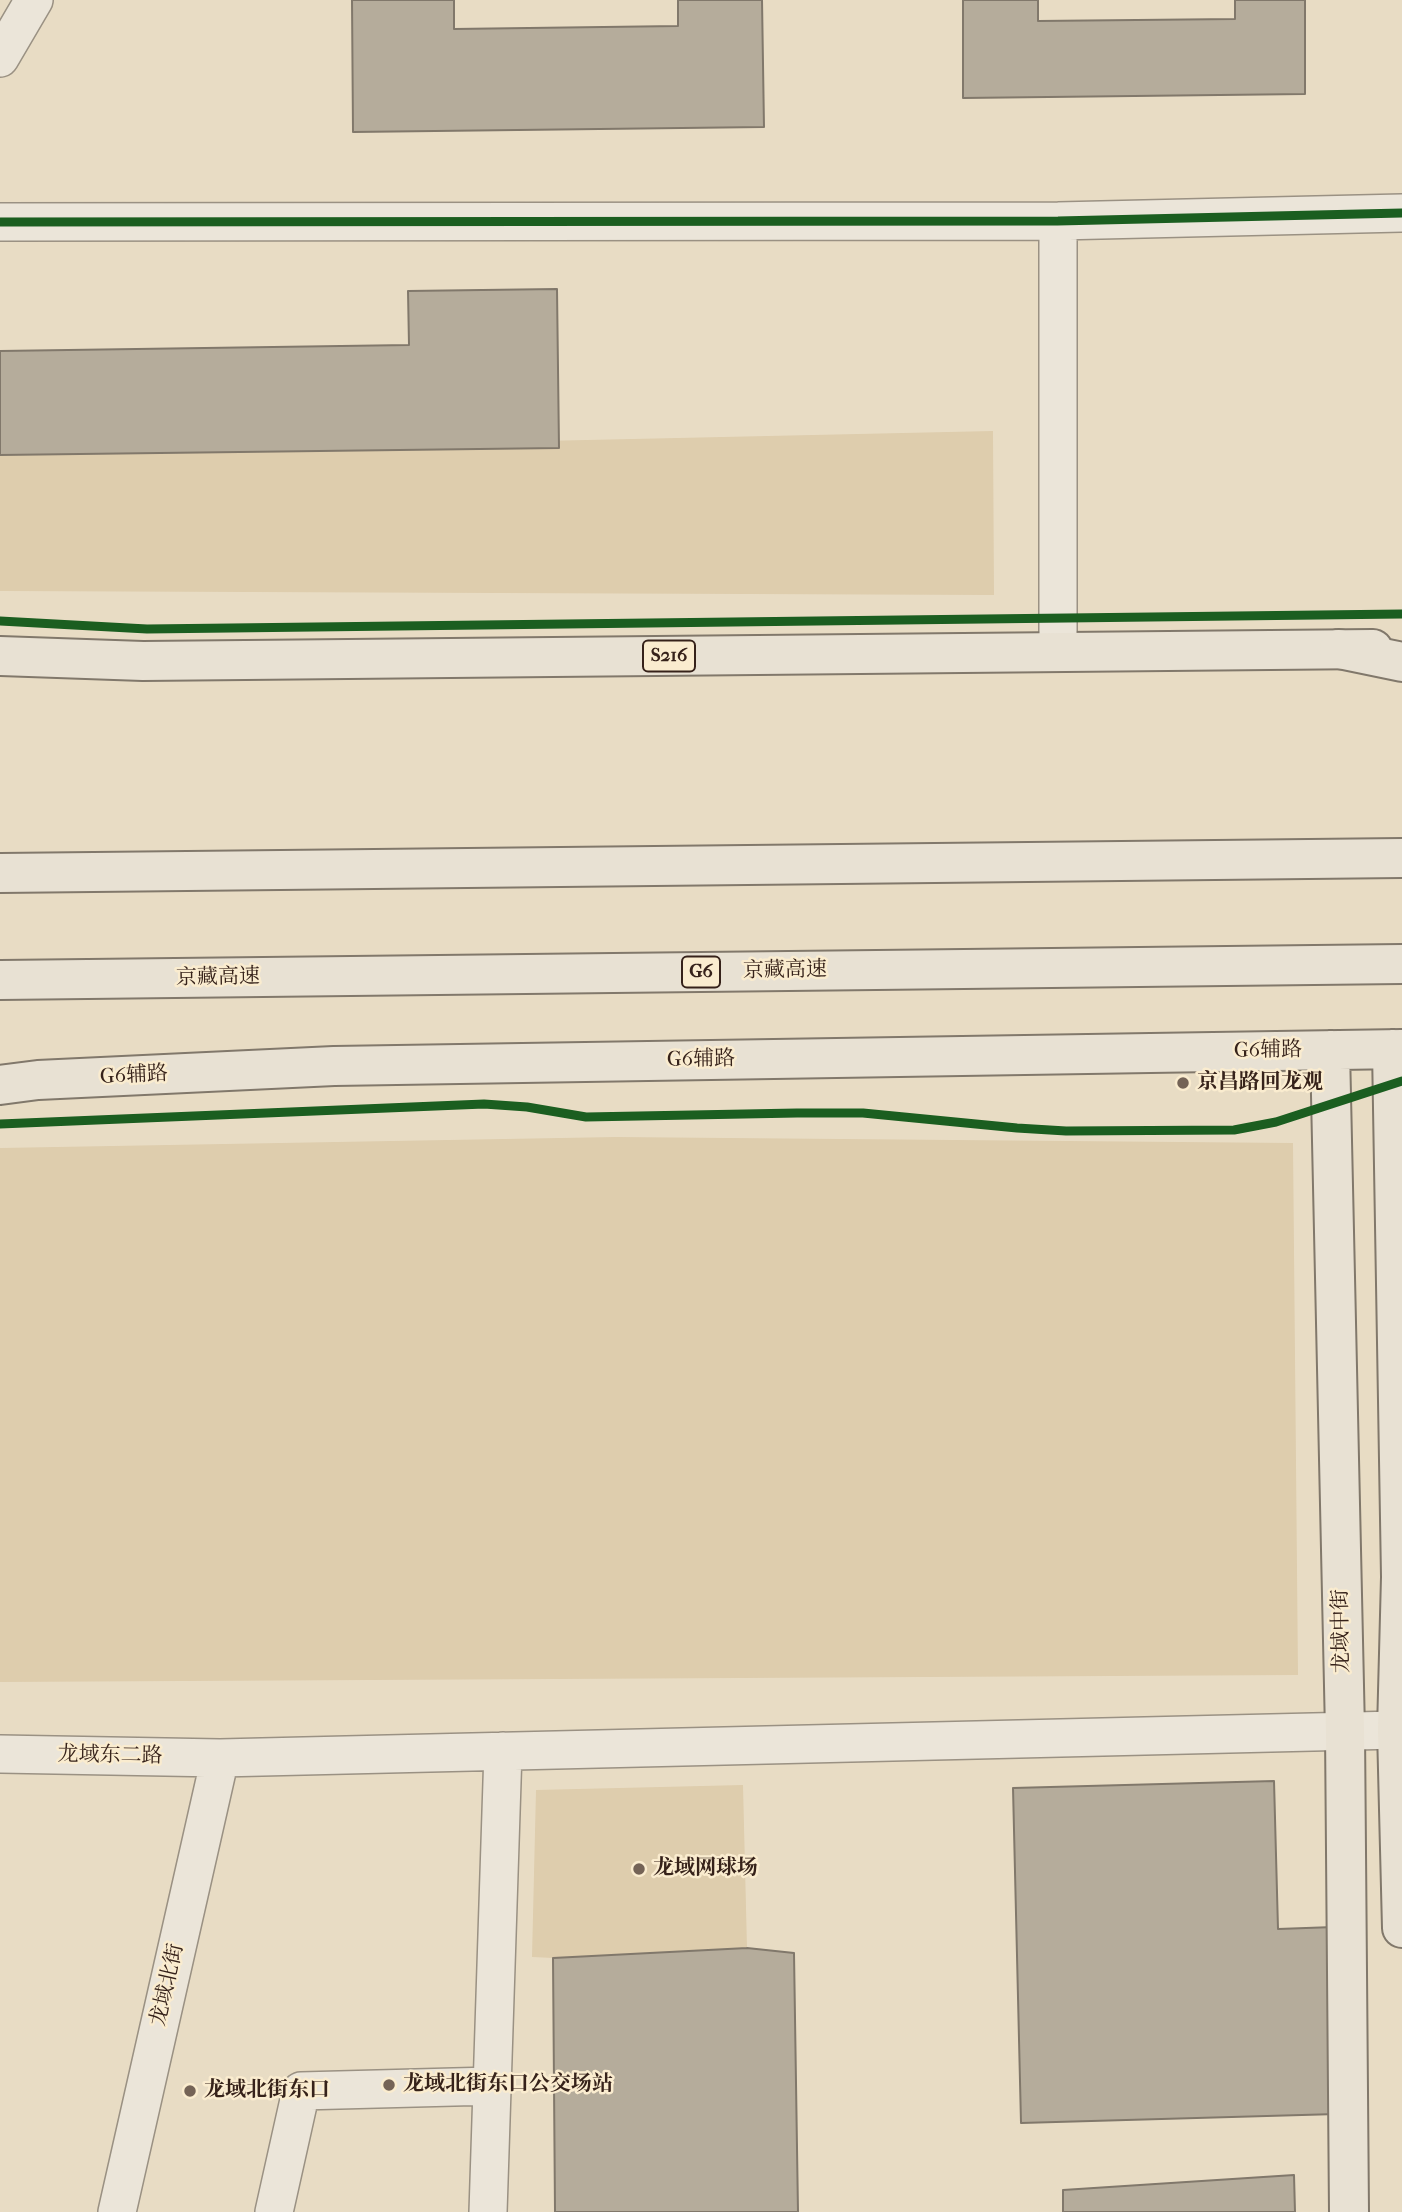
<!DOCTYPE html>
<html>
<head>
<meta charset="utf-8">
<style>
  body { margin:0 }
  canvas { display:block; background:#e8dcc4 }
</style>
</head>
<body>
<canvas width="1402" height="2212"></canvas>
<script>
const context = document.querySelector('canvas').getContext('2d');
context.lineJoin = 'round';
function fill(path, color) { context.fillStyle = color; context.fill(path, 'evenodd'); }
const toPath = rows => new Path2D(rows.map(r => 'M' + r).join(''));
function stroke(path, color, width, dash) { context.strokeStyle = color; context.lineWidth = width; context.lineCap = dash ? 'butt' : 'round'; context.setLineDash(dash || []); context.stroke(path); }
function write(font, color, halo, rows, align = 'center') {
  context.font = font + ' "IM FELL French Canon","Noto Serif SC",serif'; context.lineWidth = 5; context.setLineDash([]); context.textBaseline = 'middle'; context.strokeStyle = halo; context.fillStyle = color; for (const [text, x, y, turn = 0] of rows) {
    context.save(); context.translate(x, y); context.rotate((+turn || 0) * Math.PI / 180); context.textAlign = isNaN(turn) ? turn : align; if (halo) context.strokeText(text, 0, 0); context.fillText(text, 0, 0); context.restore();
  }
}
fill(toPath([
  [993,431,994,595,0,591,0,453],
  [616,1137,1293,1143,1298,1675,0,1682,0,1148],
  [743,1785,747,1948,553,1958,532,1957,536,1790]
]), '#decdad');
const building = toPath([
  [352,0,454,0,454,29,678,26,678,0,762,0,764,127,353,132,352,0],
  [963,0,1038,0,1038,21,1235,19,1235,0,1305,0,1305,94,963,98,963,0],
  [557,289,559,448,0,455,0,351,409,345,408,291,557,289],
  [1274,1781,1278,1929,1334,1927,1337,2114,1021,2123,1013,1788,1274,1781],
  [747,1948,794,1953,798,2212,555,2212,553,1958,747,1948],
  [1294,2175,1295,2212,1063,2212,1063,2190,1294,2175]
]);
fill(building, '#b5ac9b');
stroke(building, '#81786b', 2);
const minor = toPath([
  [0,58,34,0],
  [0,222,1058,221,1402,213],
  [1058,652,1058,221],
  [0,1754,220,1758,1397,1730],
  [117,2212,220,1758],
  [274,2212,301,2091,492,2086],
  [488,2212,503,1751]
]);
const major = toPath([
  [0,656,143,661,1373,649],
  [1392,1049,1401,1577,1397,1730,1402,1928],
  [1330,1050,1345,1731,1349,2212],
  [0,1085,38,1080,334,1066,1402,1049]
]);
const highway = toPath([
  [1339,649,1402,662],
  [0,873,1402,858],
  [0,980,1402,964]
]);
stroke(minor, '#9a9183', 40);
stroke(major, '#81786b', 42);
stroke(highway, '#81786b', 42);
stroke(minor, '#ebe5d9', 37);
stroke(major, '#e8e1d3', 38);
stroke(highway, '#e8e1d3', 38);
stroke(toPath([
  [0,222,1058,221,1402,213],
  [0,621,147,629,1402,614],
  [0,1124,484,1104,527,1107,586,1117,797,1113,863,1113,1017,1128,1066,1131,1234,1130,1276,1122,1402,1081]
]), '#1b5e20', 9);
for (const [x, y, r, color] of [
  [1183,1083,7,"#746356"],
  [639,1869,7,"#746356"],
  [389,2085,7,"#746356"],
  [190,2091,7,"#746356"]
]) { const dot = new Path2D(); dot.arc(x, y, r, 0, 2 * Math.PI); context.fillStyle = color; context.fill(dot); stroke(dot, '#faeccf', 2.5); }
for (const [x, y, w] of [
  [669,656,52],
  [701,972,38]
]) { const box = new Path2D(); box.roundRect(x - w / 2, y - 15.5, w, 31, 5); context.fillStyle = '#faeccf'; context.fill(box); stroke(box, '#36221a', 2); }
write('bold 19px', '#36221a', null, [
  ["S216",669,656],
  ["G6",701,972]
]);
write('21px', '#36221a', '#faeccf', [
  ["京藏高速",785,971,-1],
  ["京藏高速",218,978,-1],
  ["G6辅路",1268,1051,-1],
  ["G6辅路",701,1060,-1],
  ["G6辅路",134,1076,-3],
  ["龙域中街",1342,1631,-91],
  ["龙域东二路",110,1756,1],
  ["龙域北街",168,1985,-77]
]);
write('bold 21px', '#36221a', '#faeccf', [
  ["京昌路回龙观",1197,1083],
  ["龙域网球场",653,1869],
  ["龙域北街东口公交场站",403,2085],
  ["龙域北街东口",204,2091]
], 'left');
</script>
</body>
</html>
